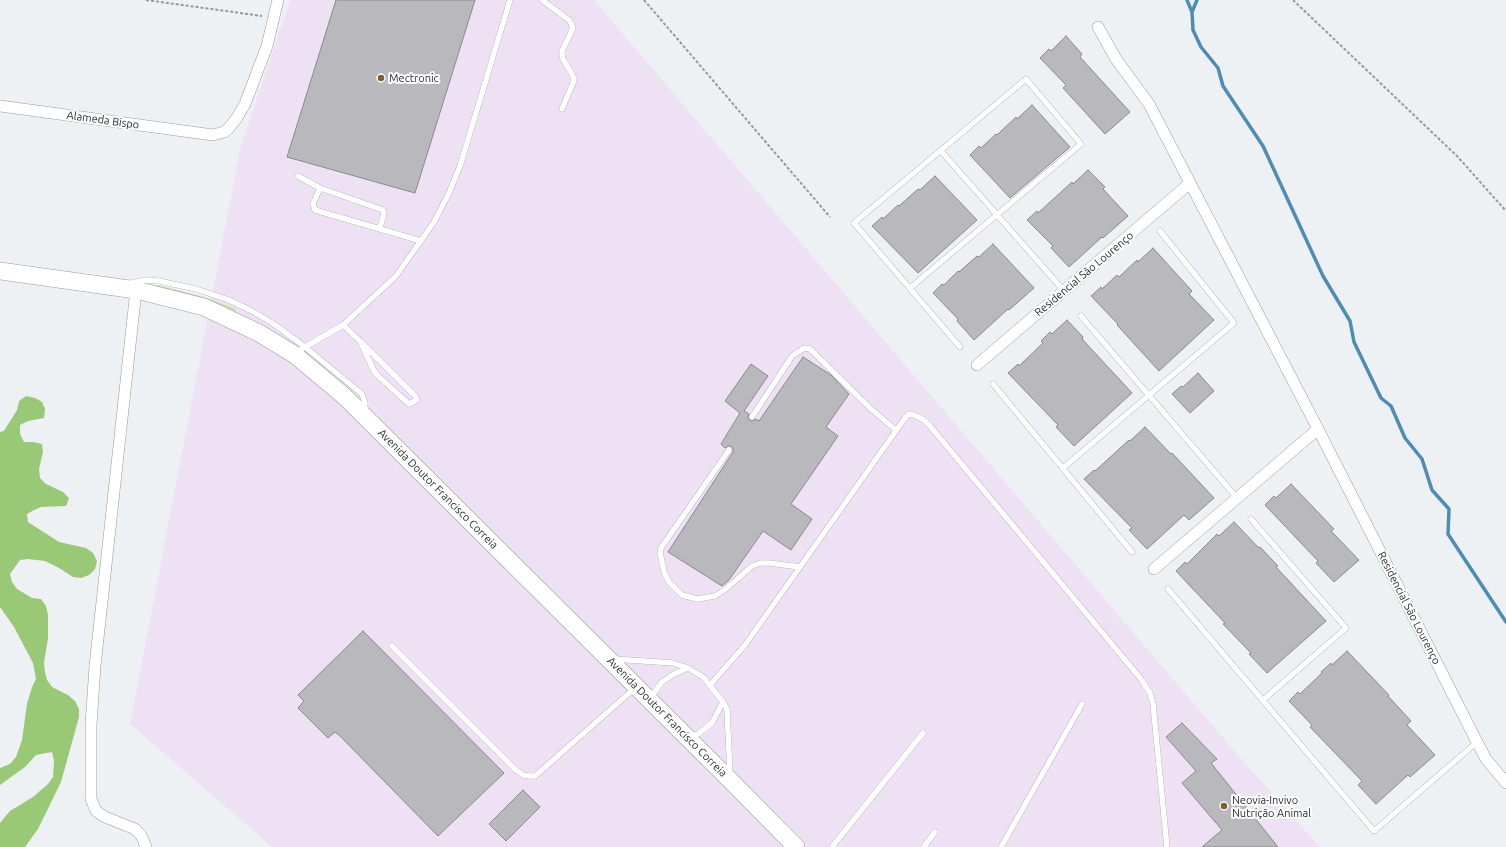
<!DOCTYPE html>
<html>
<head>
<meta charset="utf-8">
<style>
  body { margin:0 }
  canvas { display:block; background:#eef1f4 }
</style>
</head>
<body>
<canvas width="1506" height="847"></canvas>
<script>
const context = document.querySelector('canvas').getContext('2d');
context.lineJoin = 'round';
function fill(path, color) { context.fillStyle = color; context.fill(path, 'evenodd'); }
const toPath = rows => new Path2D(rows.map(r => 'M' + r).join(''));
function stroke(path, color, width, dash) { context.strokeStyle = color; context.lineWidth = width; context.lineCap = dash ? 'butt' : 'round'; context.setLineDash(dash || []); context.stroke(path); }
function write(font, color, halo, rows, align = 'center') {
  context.font = font + ' Ubuntu,sans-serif'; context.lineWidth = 4; context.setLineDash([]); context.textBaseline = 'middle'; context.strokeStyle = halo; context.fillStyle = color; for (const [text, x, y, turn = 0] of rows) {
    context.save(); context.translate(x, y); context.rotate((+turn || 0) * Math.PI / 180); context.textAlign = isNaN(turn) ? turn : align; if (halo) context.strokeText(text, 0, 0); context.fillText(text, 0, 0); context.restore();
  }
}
fill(toPath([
  [290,0,594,0,1236,753,1320,847,272,847,130,724,240,149]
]), '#efe1f4');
fill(toPath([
  [157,285,204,297,236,309,235,311,205,300,155,286]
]), '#bfe4a6');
fill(toPath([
  [26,396,35,398,42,402,45,409,44,418,28,421,20,425,20,434,24,442,33,442,42,444,43,452,39,469,40,478,46,484,63,492,69,498,66,506,41,507,34,510,27,514,28,522,59,542,86,548,93,553,97,561,95,569,89,575,81,578,73,577,59,568,45,561,28,559,20,560,10,574,12,582,17,589,32,598,41,599,46,606,48,615,48,638,44,663,45,672,47,680,52,687,68,695,75,701,79,709,79,717,61,782,38,829,25,847,0,847,0,823,10,811,33,797,48,784,53,777,54,761,52,752,36,755,25,767,0,785,0,768,10,764,16,757,22,740,27,704,32,687,36,679,33,663,14,627,0,607,0,432,4,431,17,410,19,401]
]), '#99c876');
stroke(toPath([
  [1187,0,1192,12,1193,30,1201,47,1218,68,1223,86,1263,146,1323,276,1350,321,1354,342,1381,398,1391,406,1405,438,1422,459,1432,490,1449,509,1448,534,1506,622],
  [1192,12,1197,0]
]), '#4d8db5', 3.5);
const building = toPath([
  [336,0,475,0,415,193,287,157,336,0],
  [1066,36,1082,54,1080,57,1130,112,1105,134,1063,88,1066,85,1040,58,1049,49,1051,51,1066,36],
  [1032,105,1070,147,1010,198,970,155,979,146,981,148,996,134,997,135,1016,117,1017,119,1032,105],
  [1088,170,1105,187,1103,189,1128,216,1103,238,1102,237,1069,267,1051,248,1053,246,1027,220,1037,211,1038,213,1072,182,1073,184,1088,170],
  [935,176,977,220,918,273,872,226,882,217,883,219,898,205,899,206,918,189,920,190,935,176],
  [993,244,1034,288,1009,310,1008,309,974,340,957,321,958,319,933,293,942,284,944,285,958,271,959,272,977,256,979,257,993,244],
  [1153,248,1192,291,1189,294,1214,320,1159,371,1117,325,1118,324,1091,296,1101,287,1102,289,1117,275,1119,277,1137,260,1138,262,1153,248],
  [1067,320,1083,337,1082,339,1132,393,1074,446,1056,427,1058,425,1008,373,1018,364,1019,366,1043,343,1041,341,1050,332,1052,334,1067,320],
  [803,357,831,375,849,394,826,427,838,436,791,504,812,519,791,550,763,531,729,580,722,586,668,552,733,452,733,449,731,446,728,446,725,448,721,444,740,413,725,401,751,364,768,376,744,411,749,414,748,417,749,420,752,421,756,419,759,421,803,357],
  [1198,373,1214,391,1190,413,1172,394,1181,386,1183,387,1198,373],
  [1145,427,1171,454,1172,453,1214,498,1189,520,1184,515,1147,549,1129,530,1132,528,1084,479,1094,470,1095,471,1129,440,1130,441,1145,427],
  [1291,484,1334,529,1331,531,1359,560,1334,582,1316,563,1318,561,1265,505,1274,496,1276,498,1291,484],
  [1234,522,1259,548,1260,547,1278,566,1276,567,1326,621,1267,673,1249,654,1251,653,1223,624,1225,623,1176,571,1185,562,1187,564,1217,534,1219,536,1234,522],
  [363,631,504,773,438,836,340,736,335,732,328,738,298,708,304,701,298,695,363,631],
  [1347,651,1389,695,1388,696,1411,721,1407,725,1435,755,1410,777,1408,775,1376,804,1358,785,1362,781,1310,727,1312,725,1289,701,1298,692,1300,694,1322,673,1321,672,1331,663,1332,665,1347,651],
  [1182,723,1217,759,1211,763,1278,847,1202,847,1222,830,1182,783,1196,771,1166,737,1182,723],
  [523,790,540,807,506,841,489,824,523,790]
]);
fill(building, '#b9b8bc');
stroke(building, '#8a898c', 1);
const lane = toPath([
  [542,0,569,20,571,23,573,28,562,51,562,55,563,59,572,74,574,79,573,83,562,109],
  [941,151,1064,291],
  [298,176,320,188,383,210,384,213,380,228],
  [320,188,313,204,315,210,421,241],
  [131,283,146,280,159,281,196,289,229,300,252,311,274,324,305,347,362,394,365,403,365,413],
  [910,288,1081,144,1026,79,854,223,960,347],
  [1081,316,1237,498],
  [343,325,360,341,416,397,417,400,409,404,377,375,374,371,360,341],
  [296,353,305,347,343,325,396,276,434,222,449,193,460,166,510,0],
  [993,384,1132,552],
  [752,417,792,356,804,348,810,349,871,409,896,430],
  [729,450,661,548,660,552,664,572,669,582,682,595,697,599,715,596,727,588,752,566,761,563,769,563,800,567],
  [1063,468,1234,323,1160,231],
  [1251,519,1346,628,1263,700],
  [1168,589,1374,831,1477,742],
  [392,646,516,770,523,775,529,776,535,776,635,688],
  [614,659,673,663,688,668,703,677,723,702,727,709,730,774],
  [710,685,745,645,905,418,909,414,914,415,924,420,930,426,1141,679,1150,693,1153,704,1167,847],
  [651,699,653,694,662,682,674,674,688,668],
  [690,737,698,734,712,723,723,702],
  [832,847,923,733],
  [924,847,935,832],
  [1001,847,1082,704]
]);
const street = toPath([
  [1098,27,1116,59,1149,104,1318,429,1477,742,1486,759,1506,783],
  [0,106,213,135,224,132,228,129,236,119,245,104,267,46,278,0],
  [136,290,95,666,91,725,91,799,96,811,105,817,135,829,141,835,146,847],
  [977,365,1190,183],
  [1154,569,1318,429]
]);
const primary = toPath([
  [0,271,136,290,204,307,259,333,295,355,344,396,731,781,796,847]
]);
stroke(lane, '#999b9f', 6);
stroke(street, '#999b9f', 12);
stroke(primary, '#999b9f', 18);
stroke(toPath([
  [146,0,262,16],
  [644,0,830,217],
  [1293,0,1457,156,1506,211]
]), '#96999b', 2, [3, 2]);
stroke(lane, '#fff', 5.5);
stroke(street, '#fff', 11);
stroke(primary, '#fff', 17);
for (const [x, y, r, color] of [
  [381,78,4,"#7a6032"],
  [1224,806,4,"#7a6032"]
]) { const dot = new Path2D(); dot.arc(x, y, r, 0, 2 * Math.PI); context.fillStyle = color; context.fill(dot); stroke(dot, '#fdfefe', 1.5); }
write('11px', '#2b2c2e', '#fdfefe', [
  ["Mectronic",389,78],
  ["Neovia-Invivo",1232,800],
  ["Nutrição Animal",1232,813]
], 'left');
write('11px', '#2b2c2e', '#fdfefe', [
  ["Alameda Bispo",103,120,8],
  ["Residencial São Lourenço",1084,274,-40],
  ["Avenida Doutor Francisco Correia",438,489,45],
  ["Residencial São Lourenço",1409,608,63],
  ["Avenida Doutor Francisco Correia",667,717,45]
]);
</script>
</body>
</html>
